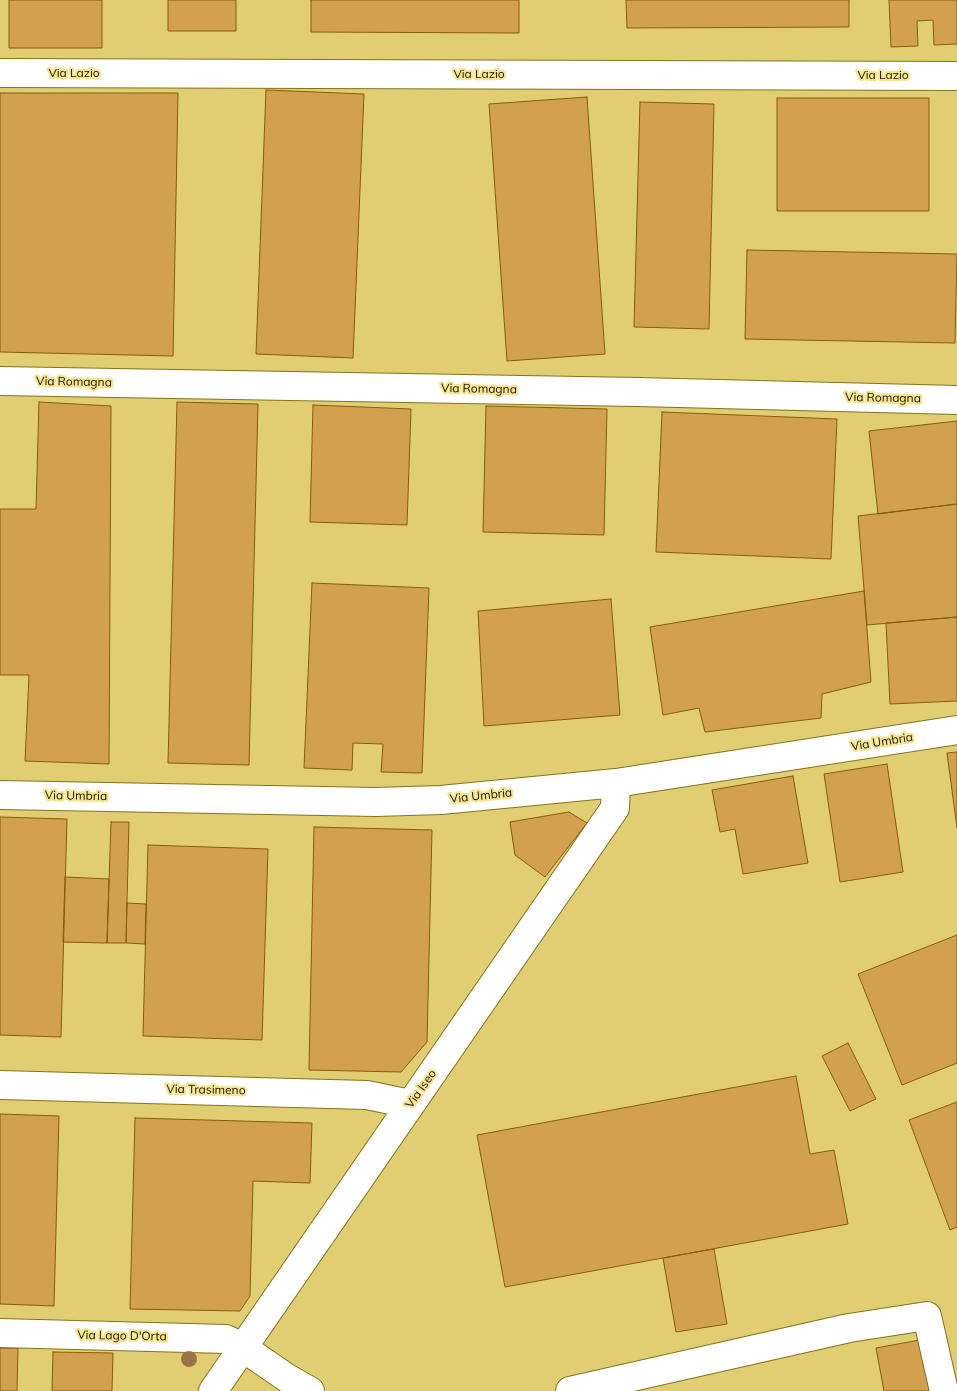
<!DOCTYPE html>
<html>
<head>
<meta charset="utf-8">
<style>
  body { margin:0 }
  canvas { display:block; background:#e9d886 }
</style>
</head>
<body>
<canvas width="957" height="1391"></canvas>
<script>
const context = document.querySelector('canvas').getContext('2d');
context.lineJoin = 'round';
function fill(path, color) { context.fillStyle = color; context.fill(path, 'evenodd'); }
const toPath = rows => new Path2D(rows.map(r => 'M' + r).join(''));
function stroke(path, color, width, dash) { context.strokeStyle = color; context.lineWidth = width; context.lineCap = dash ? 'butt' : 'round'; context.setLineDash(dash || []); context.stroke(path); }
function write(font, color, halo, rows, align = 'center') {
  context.font = font + ' Mulish,sans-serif'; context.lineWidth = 4.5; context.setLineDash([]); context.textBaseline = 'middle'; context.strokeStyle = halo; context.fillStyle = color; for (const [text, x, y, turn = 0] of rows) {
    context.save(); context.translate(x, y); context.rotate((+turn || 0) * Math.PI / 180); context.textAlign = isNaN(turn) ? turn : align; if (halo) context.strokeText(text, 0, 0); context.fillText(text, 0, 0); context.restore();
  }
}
fill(toPath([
  [0,0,957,0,957,1391,0,1391]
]), '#e1ce73');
const building = toPath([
  [9,0,102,0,102,48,9,48,9,0],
  [168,0,236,0,236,31,168,31,168,0],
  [311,0,519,0,519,33,311,32,311,0],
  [626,0,849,0,849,27,627,28,626,0],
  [889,0,957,0,957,44,934,45,933,20,917,21,918,46,891,47,889,0],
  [266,90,364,94,353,358,256,354,266,90],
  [0,93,178,93,173,356,0,352,0,93],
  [587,97,605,354,507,361,489,104,587,97],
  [777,98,929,98,929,211,777,211,777,98],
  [640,102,714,104,709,329,634,327,640,102],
  [747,250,957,254,955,343,745,339,747,250],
  [39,402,111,406,109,764,25,761,29,675,0,675,0,509,36,509,39,402],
  [177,402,258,404,249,765,168,763,177,402],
  [313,405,411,409,407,525,310,522,313,405],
  [486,406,607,409,604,535,483,532,486,406],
  [662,412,837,419,831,559,656,552,662,412],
  [957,421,957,504,878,514,869,431,957,421],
  [957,504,957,617,867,625,858,516,957,504],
  [312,583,429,588,422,773,381,772,383,744,353,743,352,770,304,768,312,583],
  [864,591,871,682,822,694,821,718,705,732,699,708,663,715,650,627,864,591],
  [611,599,620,715,484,726,478,611,611,599],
  [957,617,957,701,890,704,886,623,957,617],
  [957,752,957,828,947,753,957,752],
  [887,764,903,872,840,882,824,774,887,764],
  [793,776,808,863,743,874,735,829,720,832,712,790,793,776],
  [569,812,587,823,545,877,515,855,510,822,569,812],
  [0,817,67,819,61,1037,0,1035,0,817],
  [111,822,129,822,126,943,107,943,111,822],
  [314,827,432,830,427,1042,401,1072,309,1070,314,827],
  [148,845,268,849,262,1040,143,1036,148,845],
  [65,877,109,879,107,943,63,942,65,877],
  [127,903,146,904,145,944,126,943,127,903],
  [957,935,957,1063,902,1085,858,974,957,935],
  [848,1043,876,1099,850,1111,822,1056,848,1043],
  [796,1076,810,1154,834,1150,848,1224,505,1287,477,1135,796,1076],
  [957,1102,957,1227,950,1230,909,1120,957,1102],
  [0,1114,59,1116,54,1306,0,1304,0,1114],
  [135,1118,312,1123,310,1183,253,1181,250,1296,240,1311,130,1309,135,1118],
  [714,1249,727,1324,676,1332,663,1258,714,1249],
  [925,1339,934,1391,884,1391,876,1348,925,1339],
  [0,1348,18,1348,17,1391,0,1391,0,1348],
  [53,1352,113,1353,112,1391,52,1391,53,1352]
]);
fill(building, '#d2a150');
stroke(building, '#875e06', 1);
const minor = toPath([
  [0,73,957,76],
  [0,381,638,392,957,400],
  [0,795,376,802,441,800,616,783,957,730],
  [0,1085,367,1095,410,1104],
  [0,1333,226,1339,242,1347,287,1378,310,1391],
  [213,1391,615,808,616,783],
  [570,1391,849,1328,927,1316,944,1391]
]);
stroke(minor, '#83731b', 30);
stroke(minor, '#fff', 28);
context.fillStyle = '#9b7446';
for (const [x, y] of [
  [189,1359]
]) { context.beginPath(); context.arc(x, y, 8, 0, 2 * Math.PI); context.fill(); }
write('12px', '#1a1500', '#f6e693', [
  ["Via Lazio",74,73],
  ["Via Lazio",479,74],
  ["Via Lazio",883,75],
  ["Via Romagna",74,382,1],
  ["Via Romagna",479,389,1],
  ["Via Romagna",883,398,1],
  ["Via Umbria",882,742,-9],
  ["Via Umbria",76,796,1],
  ["Via Umbria",481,796,-6],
  ["Via Iseo",421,1089,-55],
  ["Via Trasimeno",206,1090,1],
  ["Via Lago D'Orta",122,1336,1]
]);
</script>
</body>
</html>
